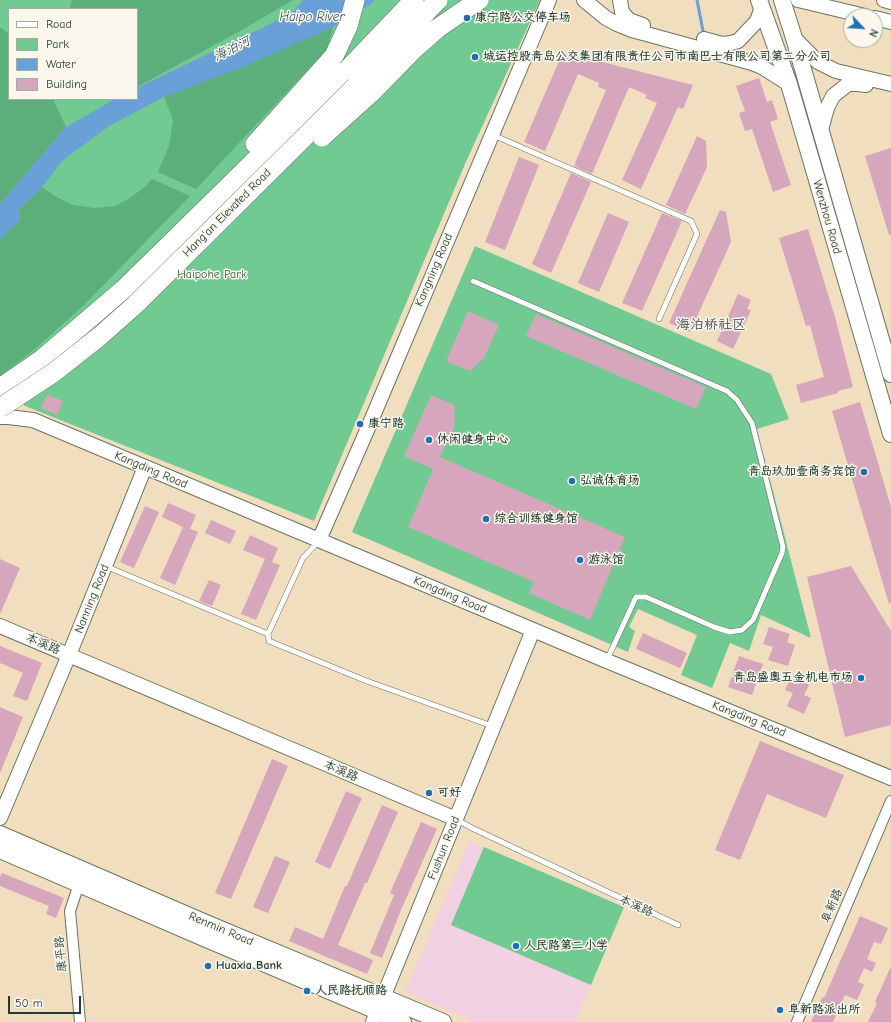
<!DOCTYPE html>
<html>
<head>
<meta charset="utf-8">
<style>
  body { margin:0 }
  #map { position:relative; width:891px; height:1022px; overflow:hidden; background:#f0debe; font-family:"Comic Neue",sans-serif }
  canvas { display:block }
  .legend { position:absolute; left:8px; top:8px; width:130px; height:92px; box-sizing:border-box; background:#fbf7ec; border:1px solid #a3ada2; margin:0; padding:5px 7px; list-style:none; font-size:12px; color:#1f3d34 }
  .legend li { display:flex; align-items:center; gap:8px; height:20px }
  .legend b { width:20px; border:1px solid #a3ada2 }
  .north { position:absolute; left:843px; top:8px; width:40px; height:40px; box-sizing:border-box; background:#fbf7ec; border:1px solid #a3ada2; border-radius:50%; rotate:115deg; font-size:11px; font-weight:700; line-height:16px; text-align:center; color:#1f3d34 }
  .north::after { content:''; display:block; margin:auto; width:14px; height:18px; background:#1f6fb2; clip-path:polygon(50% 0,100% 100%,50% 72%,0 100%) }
  .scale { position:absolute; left:8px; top:996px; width:73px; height:18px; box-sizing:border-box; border:2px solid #1f3d34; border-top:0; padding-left:5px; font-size:12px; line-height:14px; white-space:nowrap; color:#1f3d34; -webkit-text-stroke:3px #fbf7ec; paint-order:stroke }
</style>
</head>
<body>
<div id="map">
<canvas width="891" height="1022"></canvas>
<ul class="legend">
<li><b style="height:5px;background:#fff"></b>Road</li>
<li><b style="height:11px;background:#70ca91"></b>Park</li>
<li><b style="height:11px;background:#69a0d7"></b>Water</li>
<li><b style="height:11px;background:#d6a6bd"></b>Building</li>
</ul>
<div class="north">N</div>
<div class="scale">50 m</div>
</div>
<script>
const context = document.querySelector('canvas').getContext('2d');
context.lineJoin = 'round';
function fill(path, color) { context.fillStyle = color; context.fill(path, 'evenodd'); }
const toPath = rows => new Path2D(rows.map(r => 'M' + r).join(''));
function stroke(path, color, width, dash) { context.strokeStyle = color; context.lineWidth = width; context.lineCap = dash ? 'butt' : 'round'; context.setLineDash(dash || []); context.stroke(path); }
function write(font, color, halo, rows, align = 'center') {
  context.font = font + ' "Comic Neue","LXGW WenKai TC",sans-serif'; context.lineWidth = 3; context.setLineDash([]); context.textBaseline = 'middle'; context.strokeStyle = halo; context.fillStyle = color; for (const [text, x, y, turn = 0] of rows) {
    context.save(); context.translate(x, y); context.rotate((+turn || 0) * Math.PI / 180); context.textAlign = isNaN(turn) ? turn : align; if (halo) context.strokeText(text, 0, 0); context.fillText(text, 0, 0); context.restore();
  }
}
fill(toPath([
  [469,841,624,907,575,1022,474,1022,405,992]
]), '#f1d0e2');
fill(toPath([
  [0,0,540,0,465,164,314,521,25,406,0,385],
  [9,9,137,9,137,99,9,99],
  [475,246,771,374,789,419,757,429,811,638,761,615,749,651,730,643,712,688,681,675,697,635,638,609,629,627,635,631,628,652,352,532],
  [484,847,624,907,591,985,451,925]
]), '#70ca91');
fill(toPath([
  [72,0,293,0,240,31,137,87,137,9,69,9],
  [0,27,9,34,9,99,53,99,66,127,0,204],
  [333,27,327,49,196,189,158,172,169,146,173,120,164,97],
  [152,179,190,196,84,305,35,349,0,376,0,239,21,219,18,210,42,187,55,196,73,205,94,208,115,206,130,198,146,186]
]), '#5cae7b');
fill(toPath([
  [303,0,375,0,371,4,333,27,243,67,164,97,109,126,62,161,42,187,18,210,21,219,0,239,0,204,66,127,115,99,137,99,137,88,291,14]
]), '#69a0d7');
stroke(toPath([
  [697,0,704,36]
]), '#69a0d7', 3);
fill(toPath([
  [563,52,693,85,683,109,678,107,641,189,622,180,657,103,645,98,647,95,629,87,592,174,574,166,576,163,575,163,606,90,598,87,599,83,578,74,545,151,524,142],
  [759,78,767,102,772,100,778,119,770,122,791,185,773,192,752,129,745,131,739,113,745,111,736,86],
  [697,136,706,141,707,167,685,214,666,205],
  [891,148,891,235,889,235,865,156],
  [519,157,539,165,505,250,485,242],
  [571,173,591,182,551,273,532,264],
  [720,210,726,212,731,242,690,332,669,323],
  [608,213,629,222,599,292,578,283],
  [662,213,682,221,642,311,622,303],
  [808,229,835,317,853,387,838,391,838,393,801,403,796,385,824,377,810,325,806,326,779,238],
  [738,294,751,300,747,309,751,310,733,349,717,341],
  [468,311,499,325,484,358,470,371,446,361],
  [536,314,706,387,696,409,526,336],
  [47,395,63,401,57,415,41,408],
  [431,395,454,405,455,424,440,457,625,537,590,620,529,593,534,582,408,527,433,469,404,456],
  [860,402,891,507,891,603,889,604,832,411],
  [168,503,196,515,190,529,198,532,175,585,160,578,183,527,162,517],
  [145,506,159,512,134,568,120,562],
  [211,520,236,531,230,544,205,533],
  [250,535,278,548,272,562,280,565,256,620,241,614,265,559,243,550],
  [0,559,20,568,0,614],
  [851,566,891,631,891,725,845,737,807,577],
  [209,580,221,585,212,606,199,601],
  [769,627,790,634,787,642,795,645,788,666,768,660,773,647,763,644],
  [643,633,687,653,680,668,636,649],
  [0,646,42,663,27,701,13,696,23,673,0,663],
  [739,656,763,664,752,695,728,687],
  [791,677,809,685,804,695,811,698,804,714,787,706,793,693,785,690],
  [0,707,23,717,0,773],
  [760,741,844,775,826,818,767,794,740,860,715,850],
  [272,759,288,766,231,899,215,893],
  [346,791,362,798,330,869,315,862],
  [382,805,398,812,367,883,365,883,338,945,373,960,367,974,289,941,295,927,323,939,345,886,347,886],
  [421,822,437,829,401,910,382,958,370,953,394,895,390,893],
  [275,856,290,862,268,913,253,907],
  [2,873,64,898,56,918,46,914,49,906,0,886,0,877],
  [860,916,888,928,881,944,874,942,867,959,876,963,872,972,864,968,858,982,864,985,857,1000,845,995,833,1022,811,1022,822,997,824,998],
  [891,966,891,1022,868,1022,877,1003,875,1002]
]), '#d6a6bd');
const lane = toPath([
  [493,135,691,221,697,234,659,319],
  [473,281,727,391,737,400,752,423,783,547,782,553,753,620,742,630,730,632,714,627,646,597,636,597,607,660],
  [105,566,268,634,303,558,319,541],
  [268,634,269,641,364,680,492,726],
  [457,820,474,829,678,925]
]);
const street = toPath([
  [79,884,70,911,80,1022],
  [797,1022,891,801]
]);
const secondary = toPath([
  [584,0,606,18,617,24,632,30,752,63,762,67,789,84],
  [620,0,622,12,629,20,643,25],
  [798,0,865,16],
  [884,0,891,2],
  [875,18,891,22],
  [794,38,818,62,836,71,891,84],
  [704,39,722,44,731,43,738,41,757,21,762,7],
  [821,130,827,108,833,96,848,84,858,84,866,85],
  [0,417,8,417,33,420,607,661,891,778],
  [319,540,368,428,549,0],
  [0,626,456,819],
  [0,818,69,655,145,467],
  [373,1022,533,630]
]);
const primary = toPath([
  [759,0,789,84,891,434],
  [782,0,794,38,891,374],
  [0,834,206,923,443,1022],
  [0,850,206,939,403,1022]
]);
const highway = toPath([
  [255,144,334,56,348,26,355,0],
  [0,388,42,359,124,289,347,70]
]);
stroke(lane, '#687564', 6);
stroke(street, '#687564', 12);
stroke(secondary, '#687564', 16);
stroke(primary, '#687564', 18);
stroke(highway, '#687564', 20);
stroke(lane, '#fff', 5);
stroke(street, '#fff', 10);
stroke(secondary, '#fff', 14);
stroke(primary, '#fff', 16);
stroke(highway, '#fff', 19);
const highwayBridge = toPath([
  [347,70,414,0],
  [322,137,371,93,414,49,438,28,479,0],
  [0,408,53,373,100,336,135,305,360,82,438,0]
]);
stroke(highwayBridge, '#687564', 20, []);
stroke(highwayBridge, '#fff', 19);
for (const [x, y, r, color] of [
  [467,18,4,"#1f6fb2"],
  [475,57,4,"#1f6fb2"],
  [360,424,4,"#1f6fb2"],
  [429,440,4,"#1f6fb2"],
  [864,472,4,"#1f6fb2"],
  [572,481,4,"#1f6fb2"],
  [486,519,4,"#1f6fb2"],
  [580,560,4,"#1f6fb2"],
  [861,678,4,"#1f6fb2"],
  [429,793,4,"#1f6fb2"],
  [516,946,4,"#1f6fb2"],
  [208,966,4,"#1f6fb2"],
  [307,991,4,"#1f6fb2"],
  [780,1010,4,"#1f6fb2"]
]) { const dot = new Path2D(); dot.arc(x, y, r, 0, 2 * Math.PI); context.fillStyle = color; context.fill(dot); stroke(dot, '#fbf7ec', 1.5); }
write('bold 12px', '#1f3d34', '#fbf7ec', [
  ["康宁路公交停车场",475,18],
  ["城运控股青岛公交集团有限责任公司市南巴士有限公司第二分公司",483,57],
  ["康宁路",368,424],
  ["休闲健身中心",437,440],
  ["青岛玖加壹商务宾馆",856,472,"right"],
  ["弘诚体育场",580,481],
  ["综合训练健身馆",494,519],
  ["游泳馆",588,560],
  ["青岛盛奥五金机电市场",853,678,"right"],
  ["可好",437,793],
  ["人民路第二小学",524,946],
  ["Huaxia Bank",216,966],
  ["人民路抚顺路",315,991],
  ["阜新路派出所",788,1010]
], 'left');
write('12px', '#1f3d34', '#fbf7ec', [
  ["Hang'an Elevated Road",227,213,-45],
  ["Wenzhou Road",827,217,74],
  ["Kangning Road",434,270,-67],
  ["Kangding Road",151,470,23],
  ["Kangding Road",450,595,23],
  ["Nanning Road",92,599,-68],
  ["本溪路",43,644,23],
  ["Kangding Road",749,719,22],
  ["本溪路",341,771,23],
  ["Fushun Road",444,848,-68],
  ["本溪路",636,906,25],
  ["阜新路",832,906,-67],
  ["Renmin Road",221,929,23],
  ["康平路",61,954,-95]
]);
write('12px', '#33604b', '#fbf7ec', [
  ["Haipohe Park",212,275]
]);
write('italic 13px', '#355b65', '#fbf7ec', [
  ["Haipo River",312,17],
  ["海泊河",232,49,-27]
]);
write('bold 14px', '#5f6264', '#fbf7ec', [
  ["海泊桥社区",711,325]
]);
</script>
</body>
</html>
